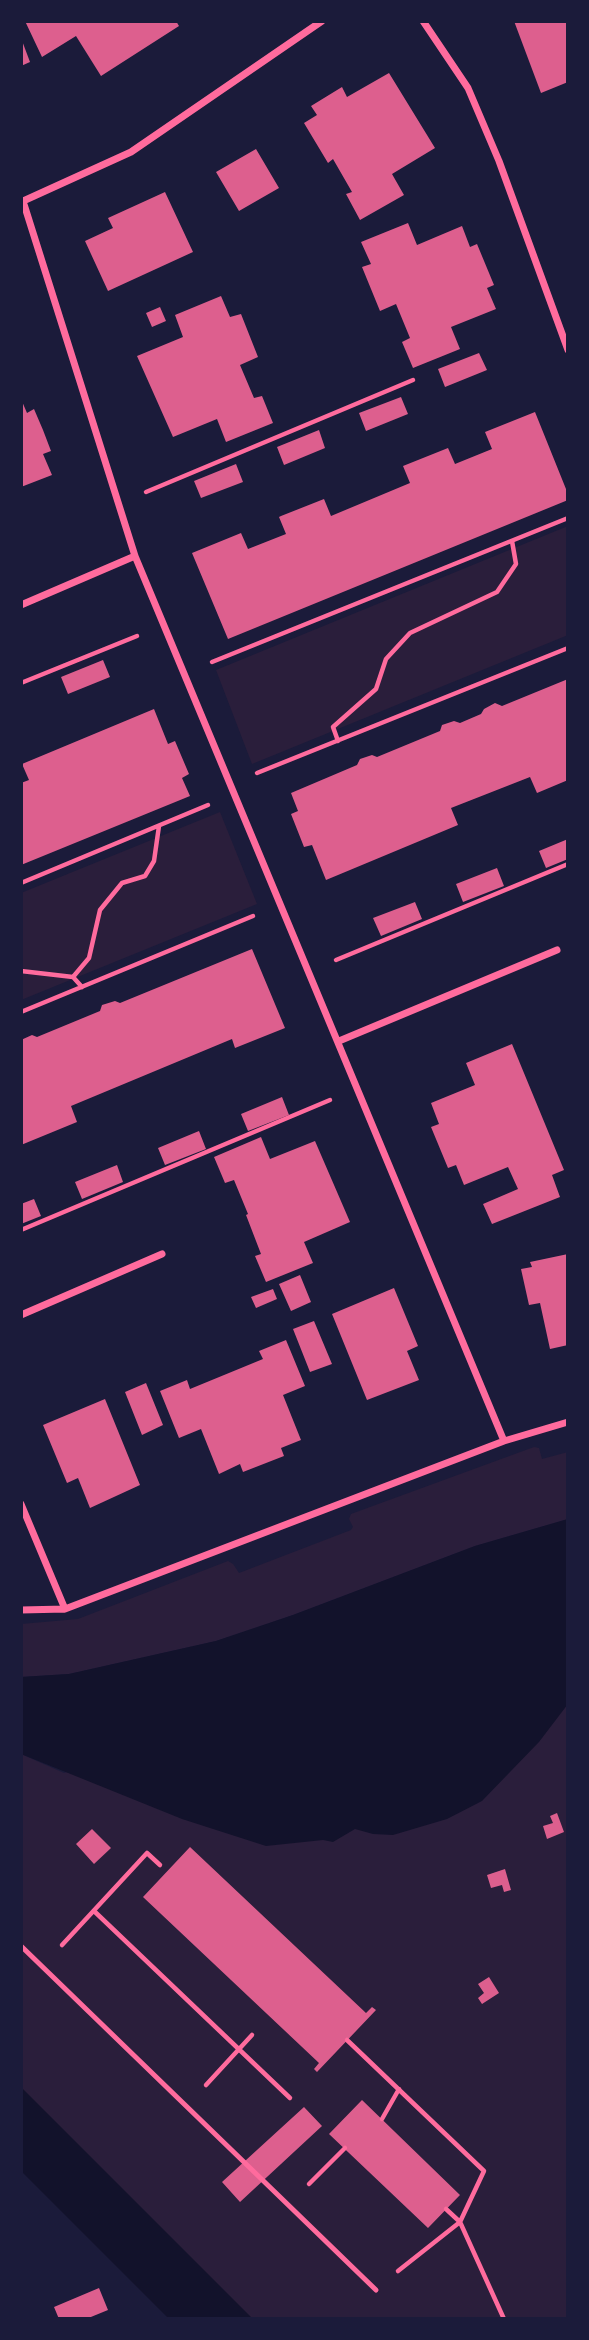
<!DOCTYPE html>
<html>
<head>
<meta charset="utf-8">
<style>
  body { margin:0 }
  #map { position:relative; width:589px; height:2340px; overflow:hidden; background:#1b1b3a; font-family:Manrope,sans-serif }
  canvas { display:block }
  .frame { position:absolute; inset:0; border:23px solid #1b1b3a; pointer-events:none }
</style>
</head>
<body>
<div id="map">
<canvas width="589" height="2340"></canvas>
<div class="frame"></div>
</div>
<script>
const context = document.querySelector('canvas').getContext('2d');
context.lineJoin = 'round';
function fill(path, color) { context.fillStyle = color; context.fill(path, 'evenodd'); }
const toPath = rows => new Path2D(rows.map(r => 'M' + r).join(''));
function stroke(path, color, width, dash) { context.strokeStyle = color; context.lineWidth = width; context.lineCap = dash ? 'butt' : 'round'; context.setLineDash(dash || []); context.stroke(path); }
fill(toPath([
  [568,526,568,635,252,764,216,670],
  [220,812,257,904,21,1000,21,893],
  [534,1447,539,1448,542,1459,568,1452,568,1519,475,1546,293,1615,216,1641,69,1674,21,1677,21,1624,78,1619,228,1561,233,1564,239,1573,351,1530,353,1527,349,1519,351,1514],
  [568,1562,568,2319,204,2319,21,2147,21,1754,64,1773]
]), '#2a1e3b');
fill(toPath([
  [568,1519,568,1704,539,1742,482,1801,447,1819,393,1835,373,1834,355,1829,333,1842,323,1840,266,1846,182,1819,21,1754,21,1677,69,1674,216,1641,293,1615,475,1546],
  [21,2087,253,2319,169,2319,21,2171]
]), '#12122b');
fill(toPath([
  [25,21,176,21,179,26,101,76,76,36,42,57],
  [514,21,568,21,568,82,541,93],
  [21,38,30,62,21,66],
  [389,73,435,148,392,174,404,195,360,220,346,194,352,192,333,159,328,163,304,123,317,115,311,106,342,87,347,97],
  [256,149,279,188,239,211,216,172],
  [165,192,193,252,108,291,85,241,113,228,108,218],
  [408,223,417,245,462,226,470,247,477,244,494,285,487,288,496,309,451,327,460,349,413,368,402,342,410,338,396,304,380,311,362,267,371,264,361,242],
  [221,296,230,317,241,314,258,357,240,365,254,398,262,396,273,423,226,442,217,419,173,437,137,356,183,337,175,315],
  [160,307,166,321,152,327,146,313],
  [479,353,487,370,445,387,438,369],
  [401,397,408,414,366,431,359,413],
  [21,399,27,413,34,409,43,430,51,451,43,454,52,475,21,487],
  [535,412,568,494,568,500,228,639,192,553,241,533,248,549,286,534,279,517,281,516,324,499,331,516,410,483,403,466,448,448,455,464,492,449,485,432],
  [319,430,325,448,284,465,277,447],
  [236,464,243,482,201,498,194,481],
  [103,660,110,677,68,694,61,677],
  [568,679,568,780,537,793,530,777,451,808,458,825,326,880,312,845,304,847,291,814,298,811,291,793,357,765,360,759,372,755,377,757,440,731,442,725,454,721,460,723,481,714,484,709,495,703,502,706],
  [154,709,168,744,175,741,189,774,182,778,190,796,21,865,21,783,29,780,22,764],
  [568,839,568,859,546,868,539,851],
  [497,868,504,886,463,902,456,884],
  [415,902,422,919,381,936,373,918],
  [252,949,285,1028,235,1048,232,1039,71,1106,77,1122,21,1145,21,1040,32,1035,37,1037,100,1011,102,1005,115,1001,120,1003],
  [512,1044,564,1170,552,1175,560,1197,492,1224,483,1204,518,1189,508,1167,464,1185,456,1165,448,1168,431,1127,439,1124,431,1103,475,1085,466,1063],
  [282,1097,289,1115,248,1131,241,1114],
  [199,1131,206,1149,165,1165,158,1148],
  [261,1137,270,1159,315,1141,350,1222,304,1242,313,1263,266,1282,255,1256,261,1254,246,1215,248,1214,234,1180,225,1183,214,1157],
  [117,1165,123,1182,82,1199,75,1182],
  [34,1199,41,1216,21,1224,21,1204],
  [568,1254,568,1345,550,1349,540,1303,529,1305,521,1269,532,1267,530,1262],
  [300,1275,311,1302,291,1311,279,1284],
  [394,1288,418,1346,407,1351,419,1380,367,1400,332,1314],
  [273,1289,277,1299,256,1308,251,1297],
  [314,1321,332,1364,310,1372,293,1329],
  [286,1340,305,1386,283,1395,301,1440,281,1448,284,1456,243,1472,240,1464,219,1474,201,1429,179,1438,160,1391,187,1380,190,1389,263,1359,259,1351],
  [146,1383,163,1425,142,1435,125,1392],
  [105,1399,140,1485,90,1508,78,1478,67,1483,43,1425],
  [557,1813,564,1832,547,1839,543,1826,553,1823,550,1816],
  [92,1829,111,1848,94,1864,76,1844],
  [190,1847,366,2013,372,2007,376,2010,317,2072,314,2069,319,2063,143,1897],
  [505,1869,511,1890,504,1892,502,1885,491,1888,487,1875],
  [489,1977,499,1993,482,2004,478,1998,484,1993,478,1984],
  [362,2100,460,2195,428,2228,329,2134],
  [304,2107,322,2126,240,2202,222,2182],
  [99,2288,108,2310,86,2319,59,2319,54,2307]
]), '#dd5f8e');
stroke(toPath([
  [146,492,413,380],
  [212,662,568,518],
  [21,683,137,636],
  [338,741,333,727,376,689,386,659,410,633,497,592,516,564,512,541],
  [257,773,568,648],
  [21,883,208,805],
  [336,960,568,864],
  [21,971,73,977,82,987],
  [73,977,89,958,100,910,122,883,145,876,154,861,159,826],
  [21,1012,253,916],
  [21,1230,330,1100],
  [94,1911,290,2098],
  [62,1945,147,1853,160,1865],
  [347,2040,484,2171,460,2222,398,2271],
  [206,2085,252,2035],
  [382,2119,399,2089],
  [309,2184,345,2148],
  [446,2209,460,2222,504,2319]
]), '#ff6b9d', 4.5);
stroke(toPath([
  [21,1946,376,2290]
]), '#ff6b9d', 5);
stroke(toPath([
  [423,21,468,88,499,161,568,350],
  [23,201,135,556,504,1441],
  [21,202,131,152,322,21],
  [21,605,135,556],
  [339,1041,557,950],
  [21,1315,162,1254],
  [21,1504,65,1609],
  [21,1610,65,1609,504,1441,568,1422]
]), '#ff6b9d', 7);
</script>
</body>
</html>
